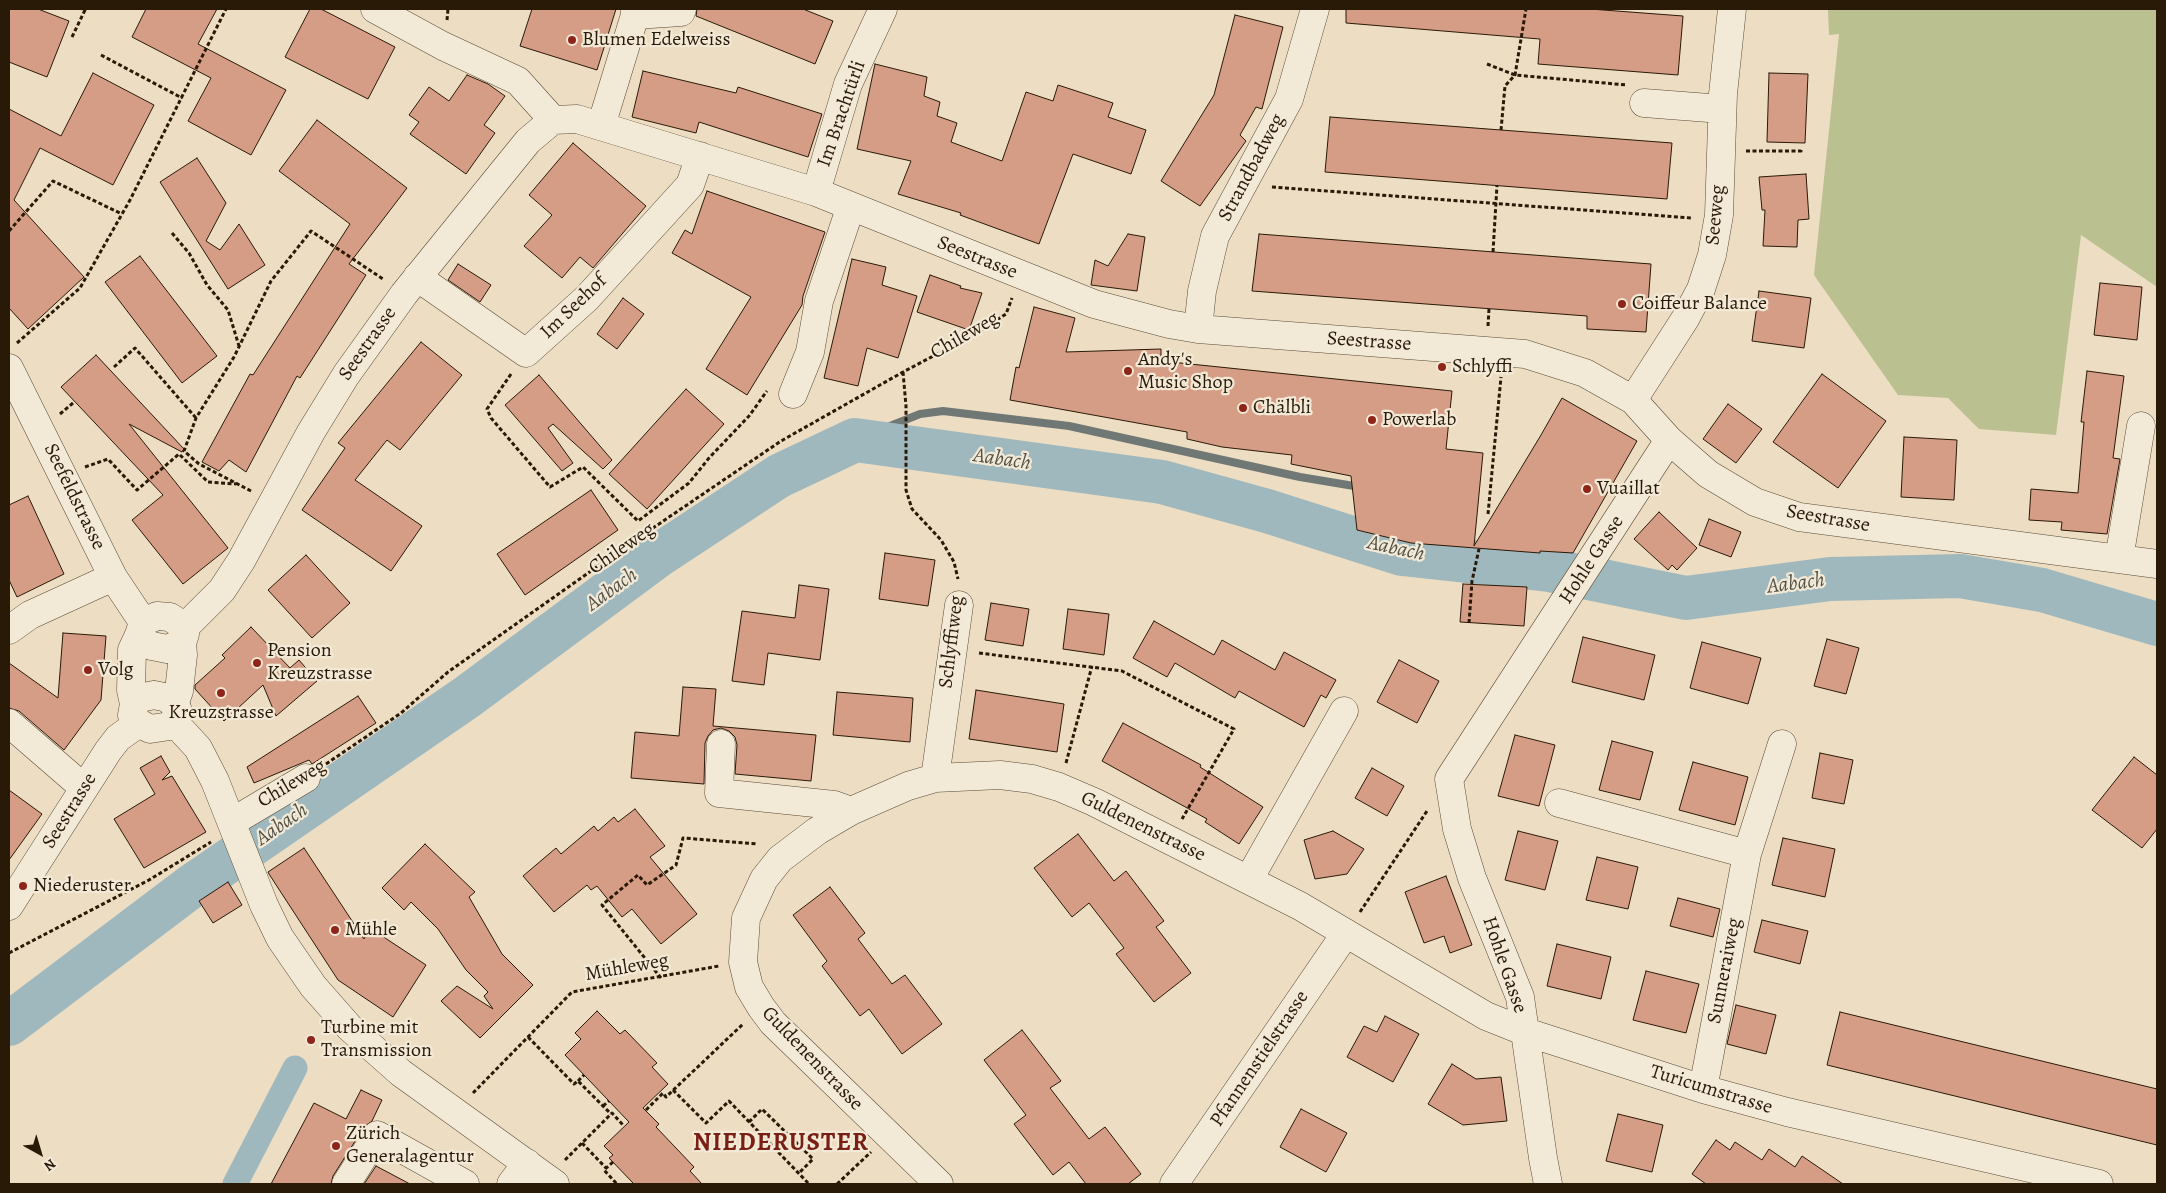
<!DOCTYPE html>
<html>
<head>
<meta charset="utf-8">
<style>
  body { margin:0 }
  #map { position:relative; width:2166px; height:1193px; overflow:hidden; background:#edddc2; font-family:Alegreya,serif }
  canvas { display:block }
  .frame { position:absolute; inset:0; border:10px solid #291907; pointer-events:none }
  .north { position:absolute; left:15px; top:1128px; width:50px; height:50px; -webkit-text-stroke:4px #f3e9d7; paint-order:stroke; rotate:141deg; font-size:14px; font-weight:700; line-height:20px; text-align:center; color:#291907 }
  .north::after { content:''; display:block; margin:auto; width:18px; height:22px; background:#291907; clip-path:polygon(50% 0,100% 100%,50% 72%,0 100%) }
</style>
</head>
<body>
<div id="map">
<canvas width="2166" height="1193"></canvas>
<div class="frame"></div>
<div class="north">N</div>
</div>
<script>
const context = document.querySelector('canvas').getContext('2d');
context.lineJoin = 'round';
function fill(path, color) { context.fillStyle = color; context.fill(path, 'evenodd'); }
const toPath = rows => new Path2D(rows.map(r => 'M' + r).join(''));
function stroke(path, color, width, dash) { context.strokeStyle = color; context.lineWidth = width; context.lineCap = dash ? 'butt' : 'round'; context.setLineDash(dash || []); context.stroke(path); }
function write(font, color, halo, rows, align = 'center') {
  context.font = font + ' Alegreya,serif'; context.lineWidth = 4.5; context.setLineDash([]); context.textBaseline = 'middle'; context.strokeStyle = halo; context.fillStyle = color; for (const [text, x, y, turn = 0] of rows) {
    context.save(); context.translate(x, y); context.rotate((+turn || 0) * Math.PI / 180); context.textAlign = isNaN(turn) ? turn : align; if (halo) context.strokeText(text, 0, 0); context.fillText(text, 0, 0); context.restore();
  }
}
fill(toPath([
  [1828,9,2157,9,2157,287,2081,235,2056,435,1979,429,1948,398,1898,395,1814,275,1839,34,1829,35]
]), '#bbc091');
stroke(toPath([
  [855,440,920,414,943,411,1069,426,1300,477,1360,487],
  [1593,565,1616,584]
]), '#707875', 8);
stroke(toPath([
  [235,1184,295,1068]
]), '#9fb8be', 25);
stroke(toPath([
  [9,1024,189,888,467,697,656,557,779,476,855,440,1162,482,1267,511,1402,554,1549,570,1686,598,1830,579,1960,576,2042,590,2157,624]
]), '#9fb8be', 44);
const building = toPath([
  [9,9,38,9,69,21,47,77,9,62,9,9],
  [146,9,217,9,198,44,286,90,251,155,188,121,211,78,132,37,146,9],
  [310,9,321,9,395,47,368,99,285,57,310,9],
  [532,9,616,9,597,70,520,46,532,9],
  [697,9,803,9,833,21,815,64,696,16,697,9],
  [1346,9,1590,9,1683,16,1678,75,1538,64,1540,39,1346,23,1346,9],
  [1235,15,1283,27,1262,109,1256,107,1240,135,1246,141,1200,206,1161,181,1214,95,1235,15],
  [875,64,927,77,924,96,940,102,937,116,957,123,951,142,1002,161,1026,92,1053,101,1058,85,1113,103,1108,117,1146,130,1131,174,1073,154,1039,244,960,215,961,213,898,194,911,161,857,149,875,64],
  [643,71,736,93,738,87,822,114,808,157,699,122,696,133,632,117,643,71],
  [93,73,154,105,113,185,40,148,14,200,84,277,28,329,9,308,9,109,61,136,93,73],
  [1769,73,1808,74,1805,143,1767,142,1769,73],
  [467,75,488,84,505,96,484,125,495,133,466,174,410,134,419,122,409,115,429,87,449,101,467,75],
  [1330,117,1672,143,1667,199,1325,172,1330,117],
  [317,120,407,188,349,264,366,275,300,378,297,376,246,472,229,460,219,471,202,462,250,374,253,375,350,224,279,171,317,120],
  [573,143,646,206,593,268,580,257,562,278,524,246,552,215,529,195,573,143],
  [197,158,226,203,206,241,220,250,239,224,265,265,228,289,160,182,197,158],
  [1806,174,1809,219,1798,220,1797,247,1763,246,1765,210,1762,210,1759,177,1806,174],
  [707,191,825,232,803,296,802,305,747,395,706,369,751,297,672,253,685,230,692,234,707,191],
  [1128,234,1145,237,1137,291,1091,285,1095,260,1108,266,1128,234],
  [1259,234,1651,264,1646,332,1587,329,1587,316,1252,291,1259,234],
  [140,256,217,356,182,383,105,282,140,256],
  [852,259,886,267,882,285,917,296,898,358,867,348,858,386,824,378,852,259],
  [458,264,491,285,480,302,448,280,458,264],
  [930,275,961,286,960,288,982,293,969,330,917,312,930,275],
  [2100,283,2142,287,2137,340,2094,335,2100,283],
  [1759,291,1811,298,1804,348,1752,341,1759,291],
  [623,298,644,314,617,349,597,334,623,298],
  [1034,307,1075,318,1066,352,1161,349,1161,361,1452,391,1446,449,1483,453,1474,546,1541,435,1562,398,1637,441,1573,553,1540,551,1540,553,1411,543,1357,530,1351,476,1291,464,1292,455,1222,447,1187,439,1187,432,1010,400,1016,367,1019,368,1034,307],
  [421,342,462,375,400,450,387,440,355,480,422,526,391,571,302,510,345,448,338,443,421,342],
  [96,355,184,449,182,452,129,424,228,548,183,584,132,520,163,495,61,387,96,355],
  [2087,371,2124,376,2113,458,2120,459,2107,534,2061,530,2062,522,2029,520,2031,489,2078,493,2084,422,2081,422,2087,371],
  [1822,374,1886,421,1838,488,1773,442,1822,374],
  [539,375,612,460,603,469,553,424,548,428,573,463,562,471,505,405,539,375],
  [686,389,724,424,647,509,609,474,686,389],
  [1728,404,1762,429,1736,463,1703,439,1728,404],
  [1904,437,1957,440,1954,500,1901,497,1904,437],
  [591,490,618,530,525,595,497,554,591,490],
  [28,496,64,574,17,597,9,580,9,505,28,496],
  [1659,512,1697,548,1677,570,1672,565,1668,570,1634,539,1659,512],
  [1709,519,1741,532,1731,557,1699,545,1709,519],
  [885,553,935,560,928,606,879,599,885,553],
  [306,555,350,603,312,638,268,590,306,555],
  [1463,584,1527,587,1524,626,1460,622,1463,584],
  [799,585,829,589,820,660,768,653,764,685,732,681,742,611,795,618,799,585],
  [991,603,1029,609,1023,646,985,640,991,603],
  [1068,609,1109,614,1104,655,1063,649,1068,609],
  [1154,621,1214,655,1222,640,1275,670,1284,652,1336,680,1326,698,1321,695,1304,727,1239,691,1235,698,1175,663,1167,677,1133,658,1154,621],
  [251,627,290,668,299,660,317,681,276,716,263,685,224,721,195,689,195,685,225,658,222,655,251,627],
  [63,633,106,636,101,700,64,750,19,711,9,708,9,663,58,698,63,633],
  [1583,637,1655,655,1644,700,1572,682,1583,637],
  [1827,639,1859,648,1846,694,1814,686,1827,639],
  [1702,642,1761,658,1748,704,1690,688,1702,642],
  [1399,660,1439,681,1417,723,1377,702,1399,660],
  [683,687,716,689,713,726,816,735,811,781,735,774,737,745,735,737,729,731,721,728,713,730,708,736,705,743,704,784,631,778,635,732,679,736,683,687],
  [976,690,1064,704,1057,752,969,739,976,690],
  [837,692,913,698,910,742,833,735,837,692],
  [358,696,376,723,312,764,309,760,254,783,247,767,358,696],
  [1123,723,1201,765,1200,767,1263,807,1239,844,1205,822,1207,819,1102,761,1123,723],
  [1515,735,1555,745,1539,806,1498,796,1515,735],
  [1612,741,1653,752,1640,800,1599,790,1612,741],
  [1820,753,1853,760,1844,804,1812,798,1820,753],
  [161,756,170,772,162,780,172,776,206,832,144,868,114,819,155,794,140,768,161,756],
  [2134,757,2157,775,2157,829,2142,848,2092,810,2134,757],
  [1693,762,1748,777,1735,825,1679,810,1693,762],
  [1372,768,1404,786,1387,816,1355,798,1372,768],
  [9,790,42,814,9,860,9,790],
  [635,809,665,846,650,857,697,914,661,944,632,909,622,917,597,886,591,890,587,885,554,912,523,876,556,848,561,854,594,826,598,831,614,817,618,822,635,809],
  [1333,831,1364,849,1347,874,1315,879,1304,840,1333,831],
  [1518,831,1558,841,1545,890,1505,880,1518,831],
  [1078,834,1114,881,1126,871,1164,921,1156,927,1191,973,1154,1002,1116,954,1124,948,1089,903,1072,917,1034,868,1078,834],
  [1783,838,1835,849,1825,897,1772,885,1783,838],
  [425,844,475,892,469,897,502,954,533,985,480,1038,441,1001,457,986,493,1009,484,996,488,992,466,970,438,929,411,902,404,910,382,888,425,844],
  [304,848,364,939,370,928,426,965,393,1017,338,980,269,874,268,872,304,848],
  [1597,857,1638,867,1628,909,1586,900,1597,857],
  [1446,876,1472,945,1450,953,1444,936,1424,943,1405,892,1446,876],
  [228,882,242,905,213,923,199,901,228,882],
  [830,887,865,933,858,939,892,984,905,975,942,1024,902,1054,869,1009,860,1016,822,966,827,961,793,915,830,887],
  [1678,898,1720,909,1713,937,1670,926,1678,898],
  [1762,920,1808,931,1800,964,1754,952,1762,920],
  [1557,944,1611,957,1601,999,1547,986,1557,944],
  [1646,971,1699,984,1686,1033,1633,1020,1646,971],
  [1736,1005,1776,1015,1766,1054,1727,1044,1736,1005],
  [597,1011,620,1034,625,1030,657,1063,652,1067,668,1084,643,1108,659,1124,656,1127,694,1167,690,1171,702,1184,634,1184,609,1158,613,1155,604,1146,629,1122,565,1055,581,1039,575,1033,597,1011],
  [1840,1012,2157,1089,2157,1145,1827,1065,1840,1012],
  [1385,1016,1419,1034,1393,1082,1347,1057,1364,1026,1377,1032,1385,1016],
  [1022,1030,1061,1081,1050,1088,1089,1139,1105,1127,1141,1174,1128,1184,1086,1184,1069,1162,1053,1175,1014,1124,1026,1115,984,1060,1022,1030],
  [1452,1064,1476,1079,1501,1077,1507,1121,1463,1125,1428,1104,1452,1064],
  [361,1090,382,1100,372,1121,364,1127,333,1176,331,1184,271,1184,314,1103,346,1119,361,1090],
  [1301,1109,1347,1133,1326,1172,1280,1147,1301,1109],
  [1618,1114,1663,1125,1652,1172,1606,1161,1618,1114],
  [1716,1140,1730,1150,1735,1142,1762,1160,1769,1149,1795,1167,1802,1156,1843,1184,1706,1184,1692,1174,1716,1140],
  [376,1166,410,1184,364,1184,376,1166]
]);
fill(building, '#d69d86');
stroke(building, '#291907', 1);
const minor = toPath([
  [375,9,443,46,518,81,553,120],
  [635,15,681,12,682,9],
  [1644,103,1722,109],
  [601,126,635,15,635,9],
  [816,192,848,84,883,9],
  [417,277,526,353,587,298,690,185,700,156],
  [1198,329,1202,291,1215,236,1289,99,1315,9],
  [9,368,113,577,143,622],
  [793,394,810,352,819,301,851,206],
  [1633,400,1685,319,1701,289,1712,255,1719,215,1723,94,1732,9],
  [2119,559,2141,426],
  [157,616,170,617,182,625,185,634,182,643,167,649,152,646,143,641,139,635,143,622,157,616],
  [184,628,222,590,241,561,311,432,346,375,404,294,528,141,553,120,577,119,816,192,1094,304,1169,324,1198,329,1525,354,1585,373,1633,400,1669,440,1708,474,1755,502,1799,517,2157,564],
  [9,630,30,615,113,577],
  [154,695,168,698,177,708,177,716,170,726,150,729,139,723,132,715,134,704,140,698,154,695],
  [134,704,131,690,132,650,139,635],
  [174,704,179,691,183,655,182,643],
  [174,722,198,748,215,781,264,905,280,938,313,986,350,1028,401,1073,555,1184],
  [9,723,84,788],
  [721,744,719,793,834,805,851,811],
  [935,778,959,605],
  [1559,803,1747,854],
  [232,822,306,778],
  [1249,879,1344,711],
  [9,906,108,751,118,738,139,723],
  [1703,1089,1747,854,1782,744],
  [346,1184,377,1135,465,1184],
  [511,1184,527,1163],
  [939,1184,773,1023,761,1007,749,987,743,962,746,918,764,879,780,859,817,831,851,811,908,786,935,778,1000,775,1032,779,1059,787,1094,802,1300,906,1486,1016,1526,1032,1703,1089,1787,1112,2099,1184],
  [1174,1184,1346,933],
  [1548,1184,1543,1158,1520,997,1472,878,1457,829,1449,779,1669,440]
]);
stroke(minor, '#5a4a36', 29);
stroke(toPath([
  [447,20,448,9],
  [72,37,85,10,82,9],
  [101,55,182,98],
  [1487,64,1515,75,1627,85],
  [1501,130,1505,86,1515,75,1526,9],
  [1746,151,1801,151,1801,148],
  [1272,187,1692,218],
  [9,231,53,181,122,214],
  [172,233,189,253,207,285,228,310,239,346],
  [1493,252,1497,185],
  [1488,326,1489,309],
  [17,343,80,288,130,200,226,9],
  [114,367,135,348,196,418],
  [903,372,906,406,906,490,912,509,941,540,954,562,958,579],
  [511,374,487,409,491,418,550,487,583,467,638,521,689,483,709,458,749,416,767,391],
  [60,414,73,403],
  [85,467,108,459,137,490,179,454,208,482,236,484],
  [251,491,199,464,184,451,196,418,234,357,271,281,311,231,383,279],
  [1488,514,1501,377],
  [1469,623,1472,581,1479,549],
  [979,653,1122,671,1234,729,1182,819],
  [1066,763,1092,666],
  [326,764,401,713,448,672,625,547,781,441,903,372,973,335,1006,314,1012,298],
  [1360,912,1427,811],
  [9,953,149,880,211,842],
  [661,978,602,905,638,875,647,885,676,865,683,838,758,844],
  [528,1037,574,1084,578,1081,611,1114],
  [578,1081,584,1075],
  [673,1090,706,1123,729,1101,809,1184],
  [473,1093,572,992,719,966],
  [603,1106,609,1101],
  [646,1110,663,1093,666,1097,743,1024],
  [749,1122,762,1109,813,1159,799,1173],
  [582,1143,606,1168],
  [565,1160,612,1113,624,1126],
  [613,1162,604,1170,617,1184],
  [837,1184,871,1152]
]), '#291907', 3, [4, 2.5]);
stroke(minor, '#f3e9d7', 28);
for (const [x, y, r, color] of [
  [572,40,5,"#8f2418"],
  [1622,304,5,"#8f2418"],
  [1442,367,5,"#8f2418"],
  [1128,371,5,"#8f2418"],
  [1243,408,5,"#8f2418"],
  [1372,420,5,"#8f2418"],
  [1587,489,5,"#8f2418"],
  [257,663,5,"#8f2418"],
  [88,670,5,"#8f2418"],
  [221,693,5,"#8f2418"],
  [23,886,5,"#8f2418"],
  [335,930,5,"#8f2418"],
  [311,1040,5,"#8f2418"],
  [336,1146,5,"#8f2418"]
]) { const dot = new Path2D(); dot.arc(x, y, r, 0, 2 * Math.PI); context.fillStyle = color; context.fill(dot); stroke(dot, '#f3e9d7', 2); }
write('20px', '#291907', '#f3e9d7', [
  ["Blumen Edelweiss",582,40],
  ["Coiffeur Balance",1632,304],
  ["Andy's",1138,360],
  ["Music Shop",1138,383],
  ["Schlyffi",1452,367],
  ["Chälbli",1253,408],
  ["Powerlab",1382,420],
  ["Vuaillat",1597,489],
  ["Pension",267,651],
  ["Kreuzstrasse",267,674],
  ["Volg",98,670],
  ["Kreuzstrasse",221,713,"center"],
  ["Niederuster",33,886],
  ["Mühle",345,930],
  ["Turbine mit",321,1028],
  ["Transmission",321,1051],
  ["Zürich",346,1134],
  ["Generalagentur",346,1157]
], 'left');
write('20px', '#291907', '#f3e9d7', [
  ["Im Brachtürli",842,114,-71],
  ["Strandbadweg",1252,168,-62],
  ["Seeweg",1716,215,-85],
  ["Seestrasse",977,258,22],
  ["Im Seehof",574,307,-44],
  ["Chileweg",965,336,-30],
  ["Seestrasse",1369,342,4],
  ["Seestrasse",368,344,-55],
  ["Seefeldstrasse",74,497,64],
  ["Seestrasse",1828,519,10],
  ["Chileweg",622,549,-35],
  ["Hohle Gasse",1592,560,-57],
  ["Schlyffiweg",952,642,-83],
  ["Chileweg",292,784,-31],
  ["Seestrasse",70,811,-58],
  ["Guldenenstrasse",1143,827,26],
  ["Hohle Gasse",1504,965,71],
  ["Mühleweg",627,968,-10],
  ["Sunneraiweg",1725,971,-79],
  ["Guldenenstrasse",812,1059,46],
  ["Pfannenstielstrasse",1260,1059,-56],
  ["Turicumstrasse",1711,1090,17]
]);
write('italic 21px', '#525147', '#f3e9d7', [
  ["Aabach",1002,460,8],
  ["Aabach",1396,549,12],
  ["Aabach",1796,584,-7],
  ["Aabach",612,590,-36],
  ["Aabach",282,825,-35]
]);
context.letterSpacing = '1px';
write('bold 25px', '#7a1f14', '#f3e9d7', [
  ["NIEDERUSTER",781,1144]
]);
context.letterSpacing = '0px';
</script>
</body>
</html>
